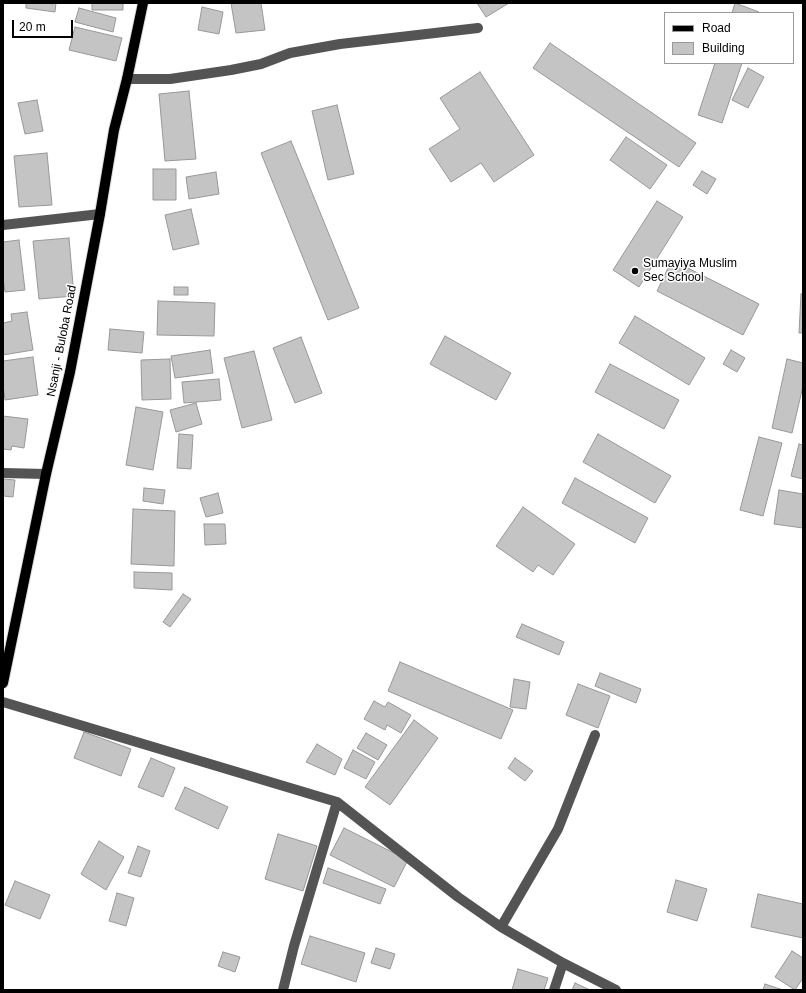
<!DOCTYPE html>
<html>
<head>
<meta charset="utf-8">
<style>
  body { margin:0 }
  #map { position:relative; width:806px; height:993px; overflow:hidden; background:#fff; font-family:Helvetica,sans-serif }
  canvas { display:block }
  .frame { position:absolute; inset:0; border:4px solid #000; pointer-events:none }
  .legend { position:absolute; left:664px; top:12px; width:130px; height:52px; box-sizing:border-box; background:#fff; border:1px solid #999; margin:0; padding:5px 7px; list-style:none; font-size:12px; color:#000 }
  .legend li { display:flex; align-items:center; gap:8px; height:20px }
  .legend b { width:20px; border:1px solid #999 }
  .scale { position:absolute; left:12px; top:20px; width:61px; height:18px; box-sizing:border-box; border:2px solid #000; border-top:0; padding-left:5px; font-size:12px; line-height:14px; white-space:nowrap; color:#000; -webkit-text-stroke:3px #fff; paint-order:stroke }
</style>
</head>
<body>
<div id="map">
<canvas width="806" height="993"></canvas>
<div class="frame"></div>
<ul class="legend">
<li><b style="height:5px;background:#000"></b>Road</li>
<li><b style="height:11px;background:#c4c4c4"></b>Building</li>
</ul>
<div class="scale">20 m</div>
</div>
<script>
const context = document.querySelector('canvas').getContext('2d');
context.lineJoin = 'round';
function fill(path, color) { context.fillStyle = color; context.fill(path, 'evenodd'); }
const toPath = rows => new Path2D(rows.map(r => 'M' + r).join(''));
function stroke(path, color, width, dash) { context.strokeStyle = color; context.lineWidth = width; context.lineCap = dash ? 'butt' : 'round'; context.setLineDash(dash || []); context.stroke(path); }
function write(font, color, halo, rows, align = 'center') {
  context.font = font + ' Helvetica,sans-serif'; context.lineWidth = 3; context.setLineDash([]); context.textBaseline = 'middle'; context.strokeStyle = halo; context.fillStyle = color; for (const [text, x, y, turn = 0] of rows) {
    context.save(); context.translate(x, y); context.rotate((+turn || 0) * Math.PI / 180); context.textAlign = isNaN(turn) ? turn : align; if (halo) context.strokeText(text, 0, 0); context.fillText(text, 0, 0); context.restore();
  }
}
const building = toPath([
  [26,3,56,3,55,12,26,8,26,3],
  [92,3,123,3,123,10,92,10,92,3],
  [231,3,261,3,265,30,236,33,231,3],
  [477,3,509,3,486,17,477,3],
  [735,3,759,12,759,13,732,13,735,3],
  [202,7,223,12,219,34,198,30,202,7],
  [79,8,116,18,113,32,75,22,79,8],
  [75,27,122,38,116,61,69,50,75,27],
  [550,43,696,143,679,167,533,68,550,43],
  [715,63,742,63,722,123,698,115,715,63],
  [748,68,764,77,748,108,732,100,748,68],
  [480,72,534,155,494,182,481,163,451,182,429,149,460,129,440,98,480,72],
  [189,91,196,159,165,161,159,94,189,91],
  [37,100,43,131,25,134,18,103,37,100],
  [337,105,354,174,328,180,312,111,337,105],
  [626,137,667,165,650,189,610,160,626,137],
  [291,141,359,308,328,320,261,153,291,141],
  [47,153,52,205,19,207,14,156,47,153],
  [153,169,176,169,176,200,153,200,153,169],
  [702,171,716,179,707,194,693,185,702,171],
  [216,172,219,194,189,199,186,177,216,172],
  [657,201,683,217,639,287,613,270,657,201],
  [191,209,199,244,173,250,165,215,191,209],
  [69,238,74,296,39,299,33,241,69,238],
  [19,240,25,290,5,292,3,278,3,242,19,240],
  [672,260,759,304,743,335,657,291,672,260],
  [174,287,188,287,188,295,174,295,174,287],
  [801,294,803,294,803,333,799,333,801,294],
  [158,301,215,303,214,336,157,335,158,301],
  [27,312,33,350,3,355,3,323,12,321,11,314,27,312],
  [635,316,705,358,689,385,619,343,635,316],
  [110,329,144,332,142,353,108,350,110,329],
  [445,336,511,373,496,400,430,364,445,336],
  [301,337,322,393,295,403,273,348,301,337],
  [210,350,213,373,175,378,171,356,210,350],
  [731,350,745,358,737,372,723,364,731,350],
  [254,351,272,420,242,428,224,358,254,351],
  [33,357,38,395,5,400,3,385,3,361,33,357],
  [170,359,171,399,142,400,141,360,170,359],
  [787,359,803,363,803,386,792,433,772,428,787,359],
  [610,364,679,400,664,429,595,392,610,364],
  [219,379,221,400,184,403,182,382,219,379],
  [196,403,202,424,176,432,170,410,196,403],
  [136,407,163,412,153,470,126,465,136,407],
  [3,416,28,419,24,448,12,446,11,450,3,449,3,416],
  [179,434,193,435,191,469,177,468,179,434],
  [598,434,671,476,655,503,583,462,598,434],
  [759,437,782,443,763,516,740,510,759,437],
  [799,444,803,445,803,479,791,476,799,444],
  [575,478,648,518,635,543,562,503,575,478],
  [3,479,15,480,13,497,3,496,3,479],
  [144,488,165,490,163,504,143,501,144,488],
  [779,490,803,494,803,528,774,524,779,490],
  [218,493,223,513,206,517,200,498,218,493],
  [523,507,575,544,553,575,538,565,533,572,496,546,523,507],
  [133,509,175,511,174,566,131,564,133,509],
  [204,524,225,524,226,544,205,545,204,524],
  [134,572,172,573,172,590,134,588,134,572],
  [183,594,191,599,170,627,163,622,183,594],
  [522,624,564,642,559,655,516,637,522,624],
  [400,662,513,710,501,739,388,691,400,662],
  [600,673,641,689,636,703,595,686,600,673],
  [514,679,530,682,526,709,510,707,514,679],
  [578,684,610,696,598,728,566,715,578,684],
  [374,701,385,707,388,702,411,715,401,733,387,725,385,730,364,719,374,701],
  [414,720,438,738,390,805,365,787,414,720],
  [84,732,131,749,121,776,74,758,84,732],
  [366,733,387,745,378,760,357,748,366,733],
  [317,744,342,759,335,775,306,762,317,744],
  [353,750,375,762,366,779,344,768,353,750],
  [151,758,175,768,163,797,138,787,151,758],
  [515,758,533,771,525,781,508,768,515,758],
  [185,787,228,807,218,829,175,809,185,787],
  [344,828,408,860,394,887,330,855,344,828],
  [278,834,317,846,303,891,265,879,278,834],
  [99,841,124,857,106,890,81,874,99,841],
  [138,846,150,851,141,877,128,873,138,846],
  [328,868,386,889,380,904,323,883,328,868],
  [676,880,707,889,697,921,667,912,676,880],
  [15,881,50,895,40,919,5,905,15,881],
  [117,893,134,898,126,926,109,921,117,893],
  [758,894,803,904,803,938,751,927,758,894],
  [310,936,365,953,356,982,301,964,310,936],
  [376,948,395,954,390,969,371,963,376,948],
  [792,951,803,958,803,978,795,990,775,977,792,951],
  [223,952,240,957,235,972,218,966,223,952],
  [518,969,548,978,544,990,512,990,518,969],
  [575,983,590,990,572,990,575,983],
  [765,984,783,990,763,990,765,984]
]);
fill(building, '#c4c4c4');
stroke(building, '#989898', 1);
const major = toPath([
  [3,683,46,474,70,372,100,214,114,130,127,79,143,3]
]);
stroke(major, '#dbdbdb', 12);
stroke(toPath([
  [127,79,170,79,231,70,261,64,290,53,340,44,478,28],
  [3,225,100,214],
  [3,473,46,474],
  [3,702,337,802,458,897,501,927,563,963,616,990],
  [501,927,558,829,595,735],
  [283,990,294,946,337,802],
  [554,990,563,963]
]), '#545454', 10);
stroke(major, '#000', 10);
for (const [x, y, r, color] of [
  [635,271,4,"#000"]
]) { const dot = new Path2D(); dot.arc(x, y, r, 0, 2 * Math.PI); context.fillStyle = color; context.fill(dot); stroke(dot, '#fff', 1.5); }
write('12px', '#000', '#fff', [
  ["Sumayiya Muslim",643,264],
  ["Sec School",643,278]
], 'left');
write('12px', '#000', '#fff', [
  ["Nsanji - Buloba Road",62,341,-79]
]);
</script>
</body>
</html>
